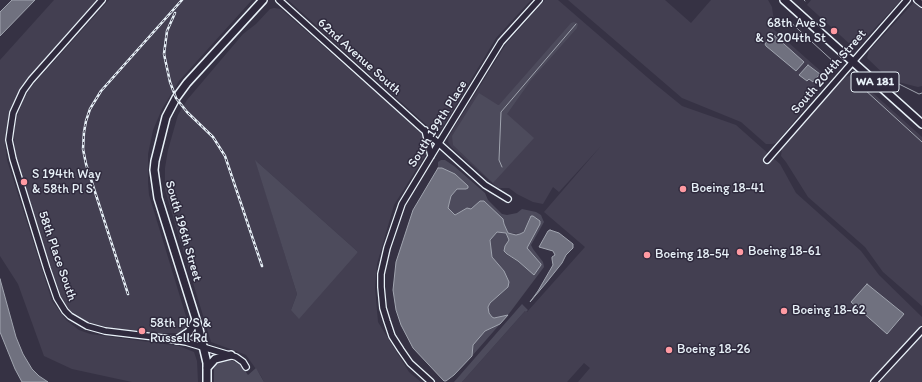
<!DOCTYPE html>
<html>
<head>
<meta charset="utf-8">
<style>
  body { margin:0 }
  canvas { display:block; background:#363244 }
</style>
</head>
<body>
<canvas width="922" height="382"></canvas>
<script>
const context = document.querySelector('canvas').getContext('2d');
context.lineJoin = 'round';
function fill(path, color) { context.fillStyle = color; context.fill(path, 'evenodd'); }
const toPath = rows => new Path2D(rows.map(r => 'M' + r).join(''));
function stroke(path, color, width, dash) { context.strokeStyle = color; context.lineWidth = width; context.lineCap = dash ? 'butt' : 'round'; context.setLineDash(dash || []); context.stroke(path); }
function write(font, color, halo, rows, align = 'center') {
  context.font = font + ' Itim,sans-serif'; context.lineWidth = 3; context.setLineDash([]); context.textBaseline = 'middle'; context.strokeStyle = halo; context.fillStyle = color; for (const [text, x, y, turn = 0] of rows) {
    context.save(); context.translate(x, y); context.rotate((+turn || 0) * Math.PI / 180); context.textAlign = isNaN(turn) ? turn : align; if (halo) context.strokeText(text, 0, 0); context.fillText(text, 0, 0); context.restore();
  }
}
fill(toPath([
  [54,0,98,0,37,67,23,85,15,100,9,116,5,144,7,160,52,301,66,320,79,330,90,334,179,346,194,352,197,361,198,382,132,382,72,369,44,356,18,284,0,256,0,60],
  [109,0,252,0,179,81,162,109,153,130,148,154,148,183,149,195,188,323,187,329,180,333,154,333,97,327,83,322,69,311,58,293,15,155,14,130,17,117,23,100,31,87],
  [288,0,531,0,496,38,444,125,442,128,436,130,431,129],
  [545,0,558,0,655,84,682,106,736,125,780,164,796,193,861,251,879,275,922,317,922,324,875,377,868,382,578,382,590,368,584,363,567,382,462,382,525,311,527,312,585,247,544,212,601,146,559,192,553,187,543,204,533,202,517,194,509,188,498,188,451,147,448,142,449,136,506,44],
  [568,0,665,0,691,23,711,0,768,0,772,7,774,23,771,27,825,75,813,88,817,91,791,125,776,143,772,144,766,144,741,122,682,98],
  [811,0,901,0,860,44,852,46,807,5],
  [915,1,922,8,922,86,918,87,890,80,867,58,869,51],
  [274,8,281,9,422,133,426,154,394,205,377,264,375,288,378,322,409,372,421,382,264,382,261,376,246,355,236,351,211,342,165,190,165,168,168,150,178,115,187,100,243,34,256,24,270,9],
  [256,161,358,252,291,310,297,294],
  [849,76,856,78,922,137,922,306,883,272,865,247,808,197,786,162,781,156,782,148,797,130,845,77],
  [922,335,922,382,880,382]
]), '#433f51');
fill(toPath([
  [574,22,578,24,577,28,531,80,507,114,534,138,493,183,453,145,452,136,479,93,498,105,499,105,571,23],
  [255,160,358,252,299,319,291,310,297,294],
  [441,160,445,160,454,166,485,193,488,200,502,214,507,215,517,213,522,209,536,212,541,215,543,220,544,222,531,245,533,249,543,262,544,267,508,315,494,318,492,317,489,313,488,307,490,303,508,287,504,271,492,257,490,240,497,232,506,233,509,240,507,255,518,261,534,275,541,264,527,248,528,224,523,232,520,234,508,233,504,224,503,219,484,201,481,201,471,209,467,208,455,215,452,214,448,208,451,196,457,189,466,189,442,168,438,168,438,162],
  [522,304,528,310,526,312,525,311,462,382,454,382],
  [500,324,472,356,473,345,485,331],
  [221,360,231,360,237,363,243,368,248,375,256,368,264,382,214,382,214,368,217,363]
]), '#4d4b5c');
const water = toPath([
  [12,0,35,0,0,36,0,12,12,0],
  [772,35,774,35,804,62,796,71,766,46,765,44,772,35],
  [808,65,820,74,813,82,809,79,807,81,799,75,808,65],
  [438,168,442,168,455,174,468,186,468,188,466,189,457,189,451,196,448,208,455,215,467,208,471,209,480,201,484,201,503,219,504,224,508,233,516,235,520,234,524,232,531,216,533,216,540,221,540,224,527,248,541,264,541,265,534,275,518,261,507,254,504,251,505,246,509,240,506,233,497,232,490,240,492,257,504,271,509,282,508,287,490,303,488,307,489,313,492,317,494,318,508,315,500,324,485,331,473,345,472,356,454,375,446,381,444,381,413,348,401,325,396,310,393,290,396,262,413,210,438,168],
  [550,230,559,233,573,244,573,248,566,255,562,263,546,283,530,302,538,291,553,265,552,259,552,257,555,255,553,251,539,247,548,231,550,230],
  [0,279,16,337,23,354,32,369,39,376,48,382,22,382,15,369,0,332,0,279],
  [867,284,904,314,887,334,851,302,867,284]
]);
fill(water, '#70717f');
stroke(water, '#a0a4af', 1);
stroke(toPath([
  [804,0,805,1],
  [787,19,836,64],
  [853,79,922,142],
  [893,81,919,94,922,93],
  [502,167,499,160,501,112,576,24]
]), '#a0a4af', 1);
const minor = toPath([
  [102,0,31,80,23,91,13,113,11,126,9,140,13,159,47,269,57,298,65,311,70,316,87,326,105,331,163,338,186,342,236,357,243,362,246,367],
  [279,0,485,185,508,199],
  [917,0,922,4],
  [425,130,431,156],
  [767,160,907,0],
  [431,382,410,363,401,350,392,336,387,321,383,308,381,287,381,274,387,248,402,204,439,143,501,42,539,0],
  [874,382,922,330]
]);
const major = toPath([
  [784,0,922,124],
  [177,340,189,332,196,320],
  [207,368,215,359,231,355],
  [207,382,207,363,199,329,158,198,154,170,155,161,166,117,176,98,187,83,263,0]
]);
stroke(minor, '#e8f1f8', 8);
stroke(major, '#e8f1f8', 10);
stroke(minor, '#2f2a3d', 5.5);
stroke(major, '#2f2a3d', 7);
const rail = toPath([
  [175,13,167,31,164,54,170,82,176,98,187,112,213,137,225,156,262,266],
  [128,294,86,164,83,149,84,132,86,121,90,109,101,91,182,0]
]);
stroke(rail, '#e8f1f8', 2.5);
stroke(rail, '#2f2a3d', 1, [3]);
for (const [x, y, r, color] of [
  [834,31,4,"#ff9aa2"],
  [24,182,4,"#ff9aa2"],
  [683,189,4,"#ff9aa2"],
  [740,252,4,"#ff9aa2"],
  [647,255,4,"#ff9aa2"],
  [784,311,4,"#ff9aa2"],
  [142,331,4,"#ff9aa2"],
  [669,350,4,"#ff9aa2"]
]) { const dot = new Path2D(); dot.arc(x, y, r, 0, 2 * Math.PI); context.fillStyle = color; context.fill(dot); stroke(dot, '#2f2a3d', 1.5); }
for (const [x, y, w] of [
  [875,82,48]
]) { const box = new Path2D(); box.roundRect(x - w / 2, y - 10, w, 20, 3); context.fillStyle = '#2f2a3d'; context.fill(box); stroke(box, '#e8f1f8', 1); }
write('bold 12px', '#e8f1f8', null, [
  ["WA 181",875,82]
]);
write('13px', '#e8f1f8', '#2f2a3d', [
  ["68th Ave S",826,24,"right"],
  ["& S 204th St",826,39,"right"],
  ["S 194th Way",32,175],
  ["& 58th Pl S",32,190],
  ["Boeing 18-41",691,189],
  ["Boeing 18-61",748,252],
  ["Boeing 18-54",655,255],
  ["Boeing 18-62",792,311],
  ["58th Pl S &",150,324],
  ["Russell Rd",150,339],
  ["Boeing 18-26",677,350]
], 'left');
write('13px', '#e8f1f8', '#2f2a3d', [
  ["62nd Avenue South",359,57,42],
  ["South 204th Street",829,72,-49],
  ["South 199th Place",438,124,-58],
  ["South 196th Street",183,231,74],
  ["58th Place South",57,256,71]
]);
</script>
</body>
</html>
